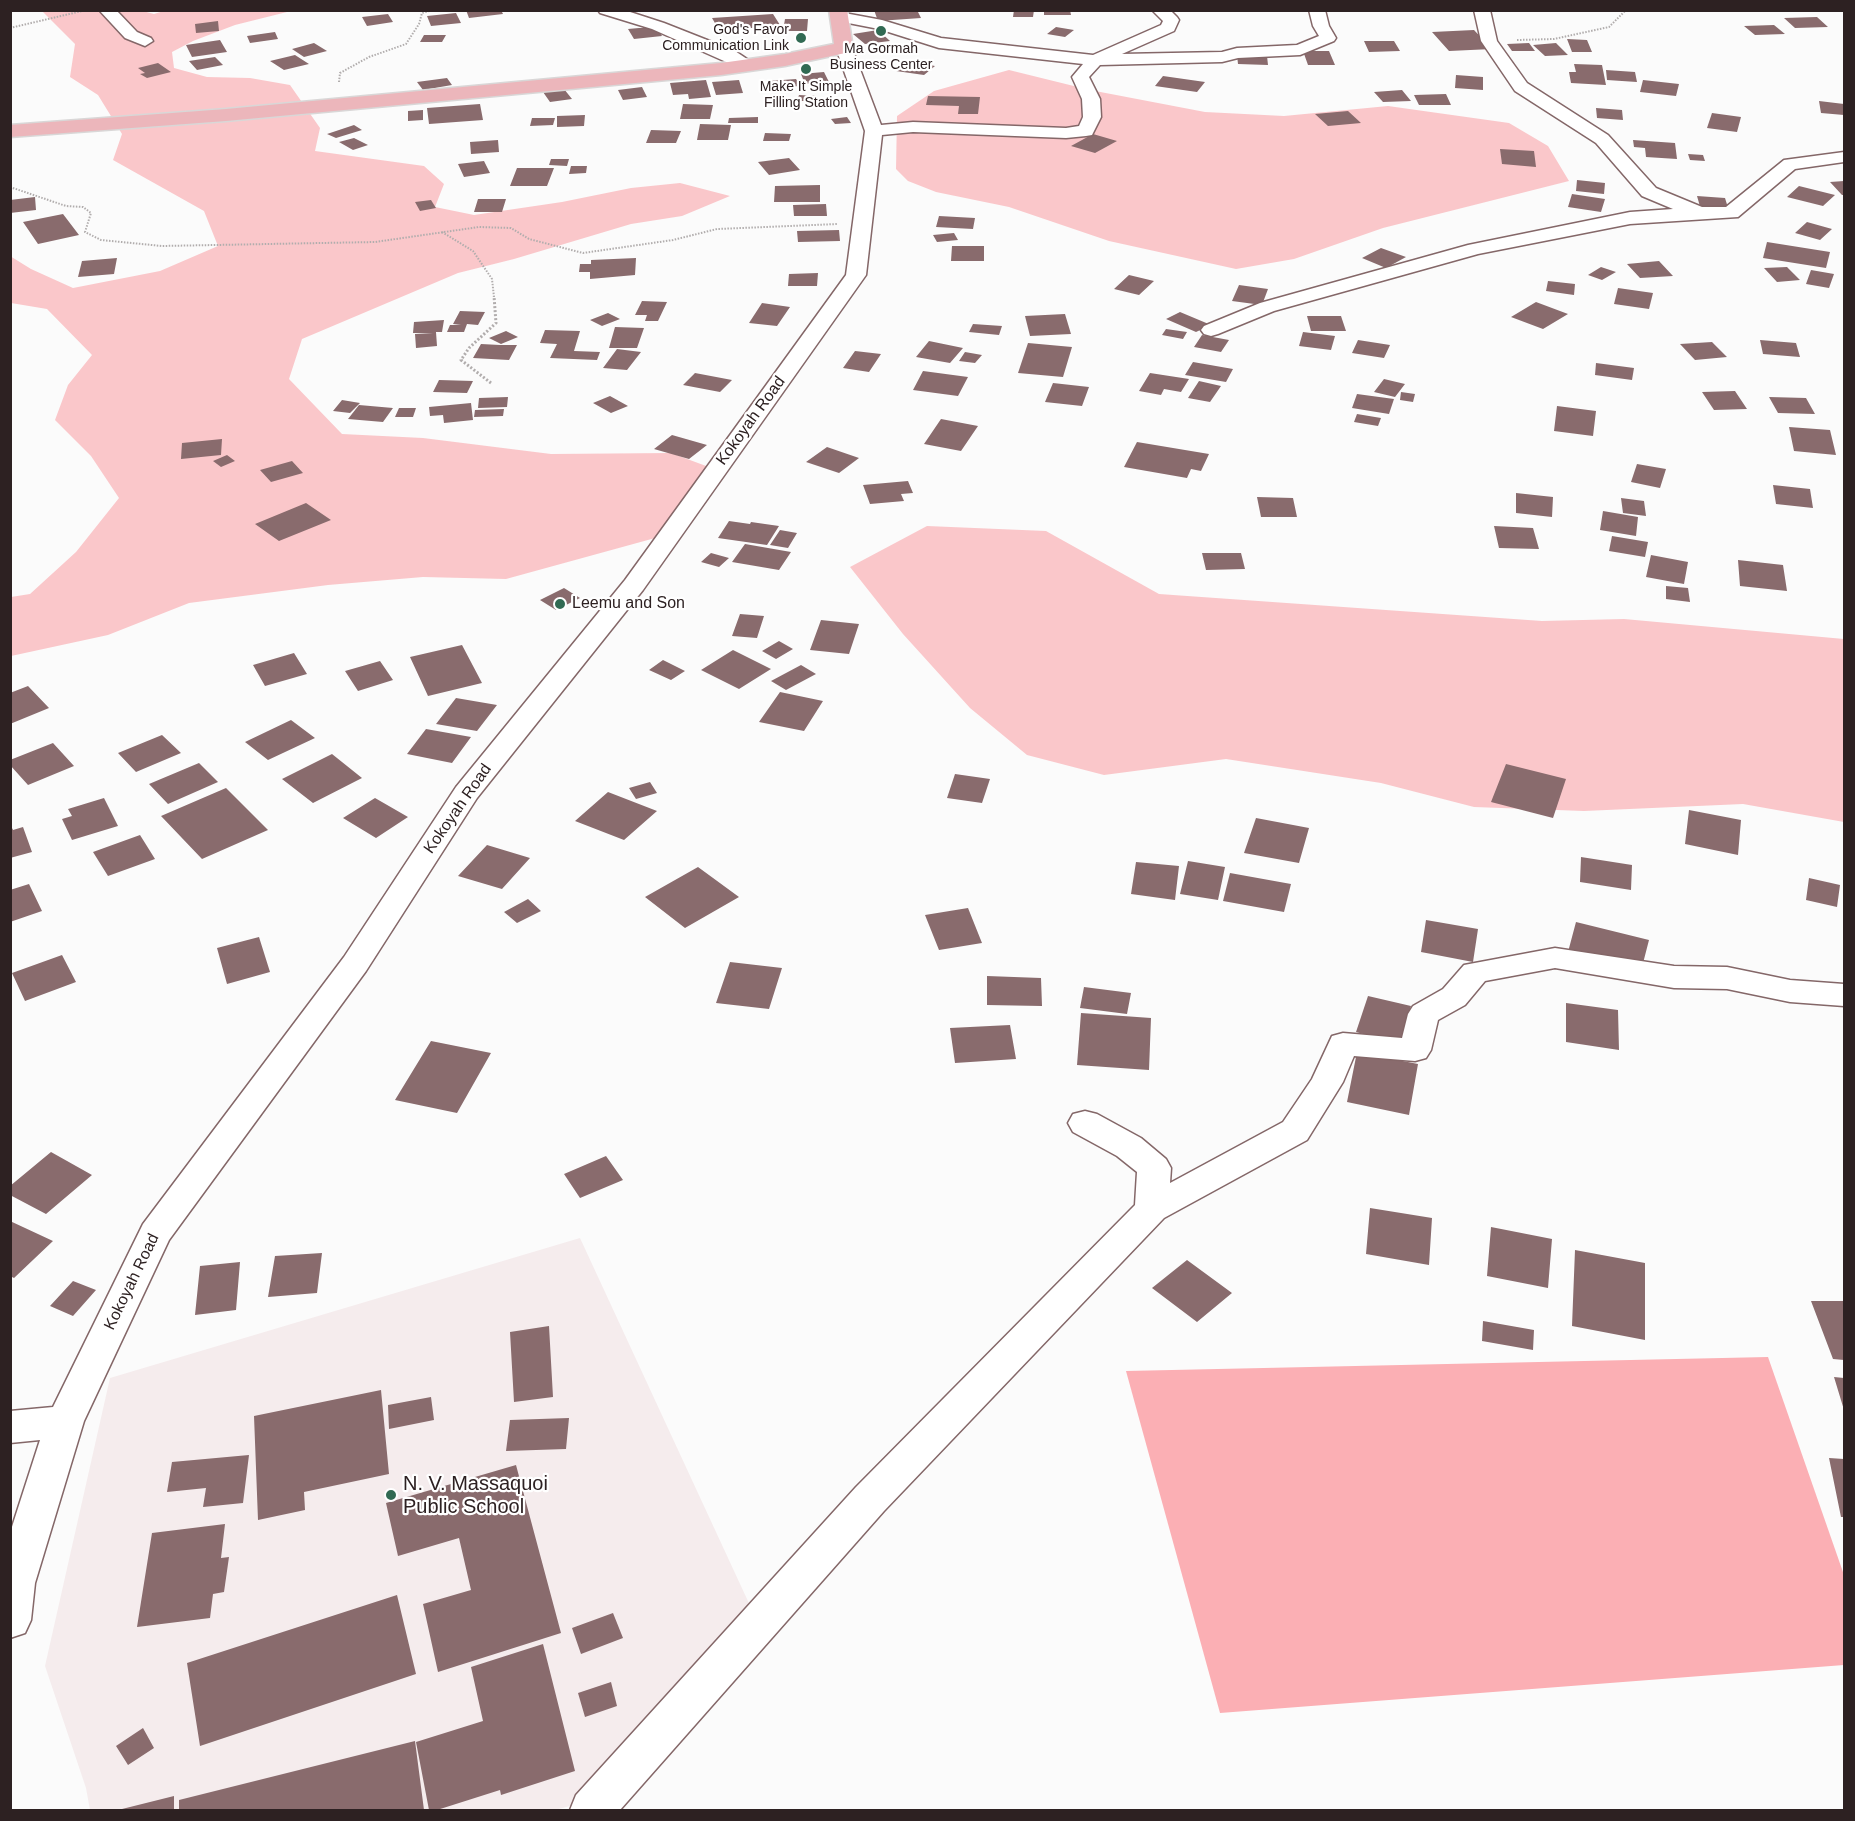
<!DOCTYPE html>
<html>
<head>
<meta charset="utf-8">
<style>
  body { margin:0 }
  #map { position:relative; width:1855px; height:1821px; overflow:hidden; background:#fbfbfb; font-family:Helvetica,sans-serif }
  canvas { display:block }
  .frame { position:absolute; inset:0; border:12px solid #2d2122; pointer-events:none }
</style>
</head>
<body>
<div id="map">
<canvas width="1855" height="1821"></canvas>
<div class="frame"></div>
</div>
<script>
const context = document.querySelector('canvas').getContext('2d');
context.lineJoin = 'round';
function fill(path, color) { context.fillStyle = color; context.fill(path, 'evenodd'); }
const toPath = rows => new Path2D(rows.map(r => 'M' + r).join(''));
function stroke(path, color, width, dash) { context.strokeStyle = color; context.lineWidth = width; context.lineCap = dash ? 'butt' : 'round'; context.setLineDash(dash || []); context.stroke(path); }
function write(font, color, halo, rows, align = 'center') {
  context.font = font + ' Helvetica,sans-serif'; context.lineWidth = 4.5; context.setLineDash([]); context.textBaseline = 'middle'; context.strokeStyle = halo; context.fillStyle = color; for (const [text, x, y, turn = 0] of rows) {
    context.save(); context.translate(x, y); context.rotate((+turn || 0) * Math.PI / 180); context.textAlign = isNaN(turn) ? turn : align; if (halo) context.strokeText(text, 0, 0); context.fillText(text, 0, 0); context.restore();
  }
}
fill(toPath([
  [580,1238,753,1612,589,1801,555,1810,90,1810,86,1788,45,1666,110,1378]
]), '#f5eced');
fill(toPath([
  [139,10,154,14,167,10,291,11,235,25,193,41,172,52,174,68,207,77,250,78,290,85,320,128,315,151,424,166,444,184,435,207,474,215,562,202,631,188,680,183,730,196,682,216,631,224,514,259,458,273,302,339,289,379,342,434,423,438,551,454,671,453,725,473,677,532,506,579,423,577,328,585,189,603,108,635,11,656,11,597,30,594,76,552,119,498,91,456,55,420,68,385,92,355,47,309,11,303,10,256,31,269,73,288,160,271,218,246,204,211,113,160,122,134,98,95,70,77,75,44,42,11],
  [1009,70,1090,90,1205,112,1284,116,1388,106,1509,123,1548,146,1569,181,1383,228,1294,259,1236,269,1109,241,1009,207,936,192,908,181,896,169,897,116,934,91],
  [927,526,1046,531,1159,594,1542,621,1624,619,1844,639,1844,822,1743,804,1584,811,1474,807,1381,783,1226,759,1104,775,1027,755,970,708,903,634,850,567]
]), '#fac7ca');
fill(toPath([
  [1768,1357,1844,1575,1844,1665,1220,1713,1126,1371]
]), '#fbafb4');
fill(toPath([
  [466,10,501,10,503,14,469,18],
  [874,10,917,10,921,18,878,21],
  [1014,10,1034,10,1033,17,1013,17],
  [1044,10,1070,10,1071,15,1044,15],
  [456,13,461,23,431,26,427,16],
  [388,14,393,22,367,26,362,17],
  [773,14,780,25,732,30,735,33,722,35,712,18],
  [1817,17,1828,27,1795,28,1784,18],
  [785,19,808,19,807,31,783,31],
  [218,21,219,31,196,33,195,24],
  [1774,25,1785,34,1755,35,1744,26],
  [1056,27,1074,30,1065,37,1047,34],
  [639,28,657,28,662,36,634,39,628,29],
  [878,30,890,41,865,44,853,34],
  [1474,30,1492,49,1449,51,1432,32],
  [275,32,278,39,250,43,247,36],
  [424,35,446,35,442,42,420,42],
  [1567,39,1587,40,1592,52,1572,52],
  [220,40,227,52,192,57,186,45],
  [1364,41,1394,41,1400,51,1369,52],
  [314,43,327,51,304,57,292,49],
  [1529,43,1535,51,1512,51,1507,44],
  [1556,43,1568,55,1545,56,1533,45],
  [1303,51,1329,51,1335,65,1308,65],
  [295,55,309,64,284,70,270,61],
  [1237,55,1267,56,1268,65,1238,64],
  [215,57,223,65,197,70,189,61],
  [907,61,935,66,924,75,896,71],
  [158,63,171,72,147,78,140,74,145,73,138,68],
  [1574,64,1602,65,1606,85,1571,83,1569,72,1576,72],
  [1606,70,1635,72,1637,82,1607,80],
  [824,72,829,82,805,84,801,74],
  [1456,75,1483,77,1483,90,1455,88],
  [1163,76,1205,82,1197,92,1155,86],
  [447,78,452,85,423,90,417,82],
  [796,79,800,86,772,88,769,81],
  [706,80,711,97,689,99,688,94,673,95,670,83],
  [739,80,743,93,716,95,712,82],
  [1643,80,1679,84,1676,96,1640,92],
  [642,87,647,97,623,100,618,90],
  [564,89,572,99,550,102,543,92],
  [1402,90,1411,101,1383,102,1374,92],
  [1446,94,1451,105,1419,105,1414,95],
  [799,95,818,96,816,101,797,101],
  [928,96,980,97,978,114,958,114,959,106,926,105],
  [1819,101,1844,104,1844,115,1821,113],
  [480,104,483,120,429,124,427,108],
  [683,104,713,105,710,119,680,119],
  [1596,108,1622,110,1623,120,1597,118],
  [423,110,423,120,408,121,408,111],
  [1348,111,1361,123,1328,126,1315,114],
  [1712,113,1741,117,1737,132,1707,128],
  [585,115,584,126,557,127,557,116],
  [758,117,758,123,728,123,729,118],
  [847,117,851,123,835,124,831,119],
  [532,118,555,118,553,125,530,126],
  [700,124,731,125,728,140,697,140],
  [354,125,362,130,336,138,327,134],
  [651,130,681,131,676,143,646,143],
  [765,133,791,134,789,141,763,141],
  [1093,134,1117,141,1095,153,1071,146],
  [354,138,368,145,353,150,339,142],
  [498,140,499,152,471,154,470,142],
  [1633,140,1675,143,1677,159,1646,157,1645,148,1634,147],
  [1500,149,1534,151,1536,167,1502,164],
  [1688,154,1703,155,1705,161,1690,160],
  [789,158,800,170,769,175,758,162],
  [551,159,569,159,567,166,549,165],
  [484,161,490,173,464,177,458,164],
  [571,166,587,166,586,173,569,174],
  [517,168,554,168,547,186,510,186],
  [1577,180,1605,183,1604,194,1576,191],
  [1844,181,1844,195,1842,195,1830,182],
  [820,185,820,202,774,202,775,186],
  [1799,186,1835,195,1823,206,1787,197],
  [1572,194,1605,199,1601,212,1568,207],
  [1697,196,1725,198,1729,211,1701,210],
  [35,197,36,210,10,213,10,200],
  [478,199,506,199,502,212,474,212],
  [431,200,436,208,420,211,415,202],
  [826,204,827,216,794,216,793,205],
  [63,214,79,235,38,244,23,222],
  [939,216,975,218,973,229,936,227],
  [1807,222,1832,229,1820,240,1795,233],
  [839,230,840,241,798,242,797,231],
  [954,233,958,240,937,242,933,235],
  [1767,242,1830,252,1826,268,1763,258],
  [952,246,984,246,984,261,951,261],
  [1381,248,1406,257,1386,268,1362,258],
  [117,258,114,274,78,277,82,261],
  [636,258,635,275,590,279,590,272,579,272,580,264,591,264,591,260],
  [1659,261,1673,276,1640,278,1627,264],
  [1601,267,1616,272,1602,280,1588,275],
  [1787,267,1800,280,1777,282,1764,268],
  [1811,270,1834,274,1829,288,1806,284],
  [818,273,817,286,788,286,789,274],
  [1129,275,1154,281,1139,295,1114,289],
  [1548,281,1575,284,1574,295,1546,291],
  [1239,285,1268,289,1262,305,1232,301],
  [1618,288,1653,293,1649,309,1614,304],
  [642,301,667,302,658,321,645,321,647,315,635,315],
  [1536,302,1568,314,1543,329,1511,317],
  [762,303,790,307,777,326,749,323],
  [460,311,485,312,478,325,467,324,464,332,447,332,450,325,461,325,453,324],
  [1180,312,1211,325,1196,332,1166,319],
  [608,313,620,319,602,326,590,320],
  [1065,314,1071,334,1030,336,1025,316],
  [1307,316,1341,316,1346,331,1311,331],
  [444,320,442,332,436,332,437,346,416,348,415,334,433,333,413,333,414,322],
  [973,324,1002,326,999,335,969,332],
  [615,327,644,328,637,348,609,348],
  [1166,329,1187,332,1183,339,1162,335],
  [545,330,580,331,574,351,600,352,597,360,550,358,557,344,540,343],
  [506,331,518,337,501,344,489,338],
  [1303,332,1335,336,1331,350,1299,346],
  [1202,335,1229,340,1221,352,1194,347],
  [1358,340,1390,345,1384,358,1352,353],
  [1760,340,1796,343,1800,357,1763,354],
  [929,341,963,348,950,363,916,357],
  [1712,342,1727,357,1695,360,1680,344],
  [1028,343,1072,347,1063,377,1018,373],
  [481,344,500,345,517,345,509,360,473,358],
  [617,349,641,352,627,370,603,368],
  [855,351,881,354,869,372,843,368],
  [965,352,982,355,975,363,959,361],
  [1193,362,1233,369,1226,382,1185,375],
  [1596,363,1634,368,1632,380,1595,375],
  [923,371,968,377,958,396,913,390],
  [695,373,732,380,720,392,683,385],
  [1150,373,1189,379,1181,392,1164,389,1161,395,1139,391],
  [1384,379,1405,384,1395,397,1374,392],
  [439,380,473,381,467,393,433,392],
  [1199,381,1221,386,1210,402,1188,398],
  [1053,383,1089,387,1082,406,1045,402],
  [1735,391,1747,409,1714,410,1702,392],
  [1401,392,1415,394,1413,402,1400,400],
  [1357,394,1394,399,1389,414,1352,408],
  [610,396,628,406,611,413,593,403],
  [508,397,507,407,478,408,479,398],
  [1769,397,1806,398,1815,414,1778,413],
  [342,400,360,403,350,413,333,411],
  [471,403,473,420,444,423,443,415,430,416,429,407],
  [359,405,393,408,383,422,348,419],
  [1557,406,1596,411,1593,436,1554,431],
  [399,408,416,408,413,417,395,417],
  [504,409,503,416,474,417,475,410],
  [1357,414,1381,418,1378,426,1354,422],
  [941,419,978,426,961,451,924,444],
  [1789,427,1830,430,1836,455,1794,451],
  [672,435,707,445,689,459,654,449],
  [222,439,221,455,181,459,182,443],
  [1137,442,1209,454,1201,471,1191,469,1187,478,1124,467],
  [827,447,859,458,839,473,806,462],
  [227,455,235,461,221,467,213,461],
  [292,461,303,473,271,482,260,470],
  [1637,464,1666,469,1660,488,1631,482],
  [908,481,913,493,901,494,904,501,870,504,863,485],
  [1773,485,1810,489,1813,508,1776,504],
  [1516,493,1553,497,1552,517,1516,513],
  [1257,497,1293,498,1297,517,1261,517],
  [1621,498,1644,501,1646,516,1623,513],
  [306,503,331,520,279,541,255,524],
  [1603,511,1638,517,1636,536,1600,530],
  [729,521,750,524,751,522,779,526,767,545,718,538],
  [1494,526,1533,528,1539,549,1499,548],
  [780,530,797,533,788,548,770,545],
  [1612,536,1648,542,1645,557,1609,551],
  [745,544,791,552,779,570,732,562],
  [711,553,729,558,719,567,701,562],
  [1202,553,1241,553,1245,569,1206,570],
  [1651,555,1688,562,1684,584,1646,577],
  [1738,560,1783,565,1787,591,1740,586],
  [1666,586,1688,588,1690,602,1666,599],
  [564,588,580,598,556,610,540,600],
  [740,614,764,616,757,638,732,636],
  [821,620,859,624,849,654,810,650],
  [779,641,793,649,776,659,762,651],
  [462,645,482,683,428,696,410,657],
  [733,650,771,669,739,689,701,670],
  [294,653,307,674,265,686,253,665],
  [663,660,685,671,671,680,649,670],
  [380,661,393,680,358,691,345,671],
  [801,665,816,674,786,690,771,681],
  [28,686,49,708,10,724,10,693],
  [780,692,823,701,804,731,759,722],
  [456,698,497,705,477,731,436,724],
  [291,720,315,738,268,760,245,742],
  [426,729,471,737,452,763,407,754],
  [162,735,181,753,136,772,118,753],
  [53,743,74,766,28,785,10,765,10,760],
  [332,754,362,778,313,803,282,779],
  [199,763,218,782,168,804,149,784],
  [1506,764,1566,779,1553,818,1491,802],
  [955,774,990,779,982,803,947,798],
  [650,782,657,793,636,799,629,788],
  [226,788,268,830,202,859,161,816],
  [608,792,657,811,624,840,575,821],
  [104,798,118,826,72,840,62,819,72,816,68,809],
  [375,798,408,817,376,838,343,818],
  [1689,810,1741,820,1738,855,1685,844],
  [1256,818,1309,828,1299,863,1244,853],
  [10,824,13,830,23,827,32,852,10,858],
  [140,835,155,859,108,876,93,852],
  [487,845,530,858,502,889,458,876],
  [1581,857,1632,865,1631,890,1580,882],
  [1188,861,1225,867,1218,900,1180,894],
  [1136,862,1179,866,1175,900,1131,894],
  [698,867,739,897,685,928,645,897],
  [1230,873,1291,884,1284,912,1223,901],
  [1809,878,1840,885,1837,907,1806,900],
  [29,884,42,911,10,922,10,890],
  [528,899,541,911,517,923,504,912],
  [968,908,982,943,939,950,925,915],
  [1426,920,1478,929,1473,962,1421,952],
  [1576,922,1649,940,1641,971,1568,952],
  [259,937,270,972,227,984,217,948],
  [62,955,76,982,25,1001,12,973],
  [730,962,782,968,769,1009,716,1003],
  [987,976,1041,978,1042,1006,987,1005],
  [1084,987,1131,993,1127,1014,1080,1008],
  [1368,996,1411,1006,1400,1044,1356,1032],
  [1566,1003,1618,1010,1619,1050,1566,1042],
  [1081,1013,1151,1018,1149,1070,1077,1065],
  [1010,1025,1016,1059,955,1063,950,1028],
  [431,1041,491,1053,457,1113,395,1100],
  [1357,1052,1418,1064,1409,1115,1347,1102],
  [51,1152,92,1175,46,1214,10,1195,10,1186],
  [606,1156,623,1180,580,1198,564,1174],
  [1370,1208,1432,1218,1429,1265,1366,1254],
  [10,1221,53,1241,14,1278,10,1276],
  [1491,1227,1552,1239,1548,1288,1487,1276],
  [1575,1250,1645,1263,1645,1340,1572,1326],
  [322,1253,317,1293,268,1297,275,1256],
  [1187,1260,1232,1293,1197,1322,1152,1288],
  [240,1262,236,1310,195,1315,200,1266],
  [73,1281,96,1290,73,1316,50,1306],
  [1811,1301,1844,1301,1844,1360,1833,1359],
  [1483,1321,1534,1330,1533,1350,1482,1341],
  [549,1326,553,1397,514,1402,510,1332],
  [1834,1377,1844,1378,1844,1410],
  [381,1390,389,1474,304,1492,305,1510,258,1520,254,1416],
  [431,1397,434,1420,389,1429,388,1405],
  [569,1418,566,1449,506,1451,510,1420],
  [249,1455,243,1503,203,1507,206,1488,167,1492,172,1462],
  [1829,1458,1844,1459,1844,1517,1841,1517],
  [516,1465,561,1633,438,1672,423,1604,471,1590,459,1538,398,1556,386,1503],
  [225,1524,221,1558,229,1557,224,1592,213,1594,210,1618,137,1627,152,1533],
  [397,1595,416,1674,200,1746,187,1663],
  [613,1613,623,1638,581,1654,572,1628],
  [543,1644,575,1771,501,1795,500,1790,437,1810,429,1810,416,1742,483,1721,471,1667],
  [611,1682,617,1706,585,1717,578,1693],
  [143,1728,154,1748,128,1765,116,1746],
  [415,1741,424,1810,179,1810,179,1800],
  [174,1796,174,1810,118,1810]
]), '#896b6d');
const minor = toPath([
  [99,10,116,10,137,32,151,38,153,41,145,46,125,38,99,10],
  [598,10,624,10,664,23,735,51,756,65,748,70,742,69,652,29,600,13,598,10],
  [1152,10,1170,10,1177,17,1179,20,1174,31,1122,54,1222,52,1237,48,1297,45,1319,36,1313,26,1309,10,1325,10,1329,26,1336,38,1334,41,1300,55,1238,58,1222,62,1100,65,1089,77,1100,99,1101,117,1092,135,1086,136,1066,138,913,132,882,135,866,275,643,590,477,798,366,971,169,1240,84,1421,35,1583,31,1620,25,1633,10,1638,10,1533,40,1440,10,1443,10,1411,53,1407,143,1224,344,957,456,787,625,580,846,275,865,131,836,48,838,44,844,43,852,48,881,125,913,122,1066,128,1079,126,1083,117,1082,99,1072,77,1083,64,939,48,879,29,833,20,831,17,833,14,839,12,882,20,941,38,1093,55,1161,25,1163,21,1152,10],
  [1474,10,1490,10,1497,41,1527,83,1608,135,1656,188,1702,207,1726,207,1784,160,1844,152,1844,162,1795,169,1738,217,1630,224,1478,254,1274,311,1218,334,1211,336,1204,334,1201,330,1204,326,1260,303,1468,245,1630,212,1673,209,1642,196,1596,143,1515,91,1481,41,1474,10],
  [1555,948,1674,966,1727,967,1790,980,1844,984,1844,1006,1790,1002,1727,989,1674,988,1555,968,1485,981,1465,1005,1438,1020,1431,1050,1426,1058,1415,1061,1354,1056,1343,1082,1307,1140,1164,1218,884,1511,620,1810,570,1810,576,1795,856,1487,1135,1205,1137,1172,1117,1156,1073,1132,1068,1123,1073,1114,1085,1111,1097,1114,1141,1138,1166,1159,1171,1168,1170,1183,1283,1122,1312,1079,1332,1036,1343,1033,1402,1038,1408,1014,1413,1006,1443,989,1464,965,1555,948]
]);
const primary = toPath([
  [829,10,847,10,853,48,850,52,785,66,721,75,226,121,10,137,10,125,226,109,721,63,785,54,834,44,829,10]
]);
stroke(minor, '#846768', 3);
stroke(primary, '#d9d7d7', 3);
stroke(toPath([
  [10,28,82,11],
  [1517,40,1554,39,1609,27,1626,10],
  [339,82,340,73,369,57,406,44,419,24,422,13,433,10],
  [10,187,66,206,83,207,91,213,85,232,101,240,162,246,375,242,479,227,511,228,529,239,583,253,673,240,717,229,838,224],
  [442,232,473,251,492,279,494,297]
]), '#b1adad', 2, [1.5, 1.5]);
stroke(toPath([
  [491,383,461,360,469,348,496,323,494,296]
]), '#b1adad', 3, [2, 2]);
fill(minor, '#fff');
fill(primary, '#ecb6bb');
for (const [x, y, r, color] of [
  [881,31,6,"#316a53"],
  [801,38,6,"#316a53"],
  [806,69,6,"#316a53"],
  [560,604,6,"#316a53"],
  [391,1495,6,"#316a53"]
]) { const dot = new Path2D(); dot.arc(x, y, r, 0, 2 * Math.PI); context.fillStyle = color; context.fill(dot); stroke(dot, '#fff', 2); }
write('14px', '#2d2122', '#fff', [
  ["God's Favor",789,30,"right"],
  ["Communication Link",789,46,"right"],
  ["Ma Gormah",881,49],
  ["Business Center",881,65],
  ["Make It Simple",806,87],
  ["Filling Station",806,103]
]);
write('16px', '#2d2122', '#fff', [
  ["Kokoyah Road",751,421,-54],
  ["Kokoyah Road",458,809,-55],
  ["Kokoyah Road",132,1282,-64]
]);
write('16px', '#2d2122', '#fff', [
  ["Leemu and Son",572,604]
], 'left');
write('20px', '#2d2122', '#fff', [
  ["N. V. Massaquoi",403,1484],
  ["Public School",403,1507]
], 'left');
</script>
</body>
</html>
